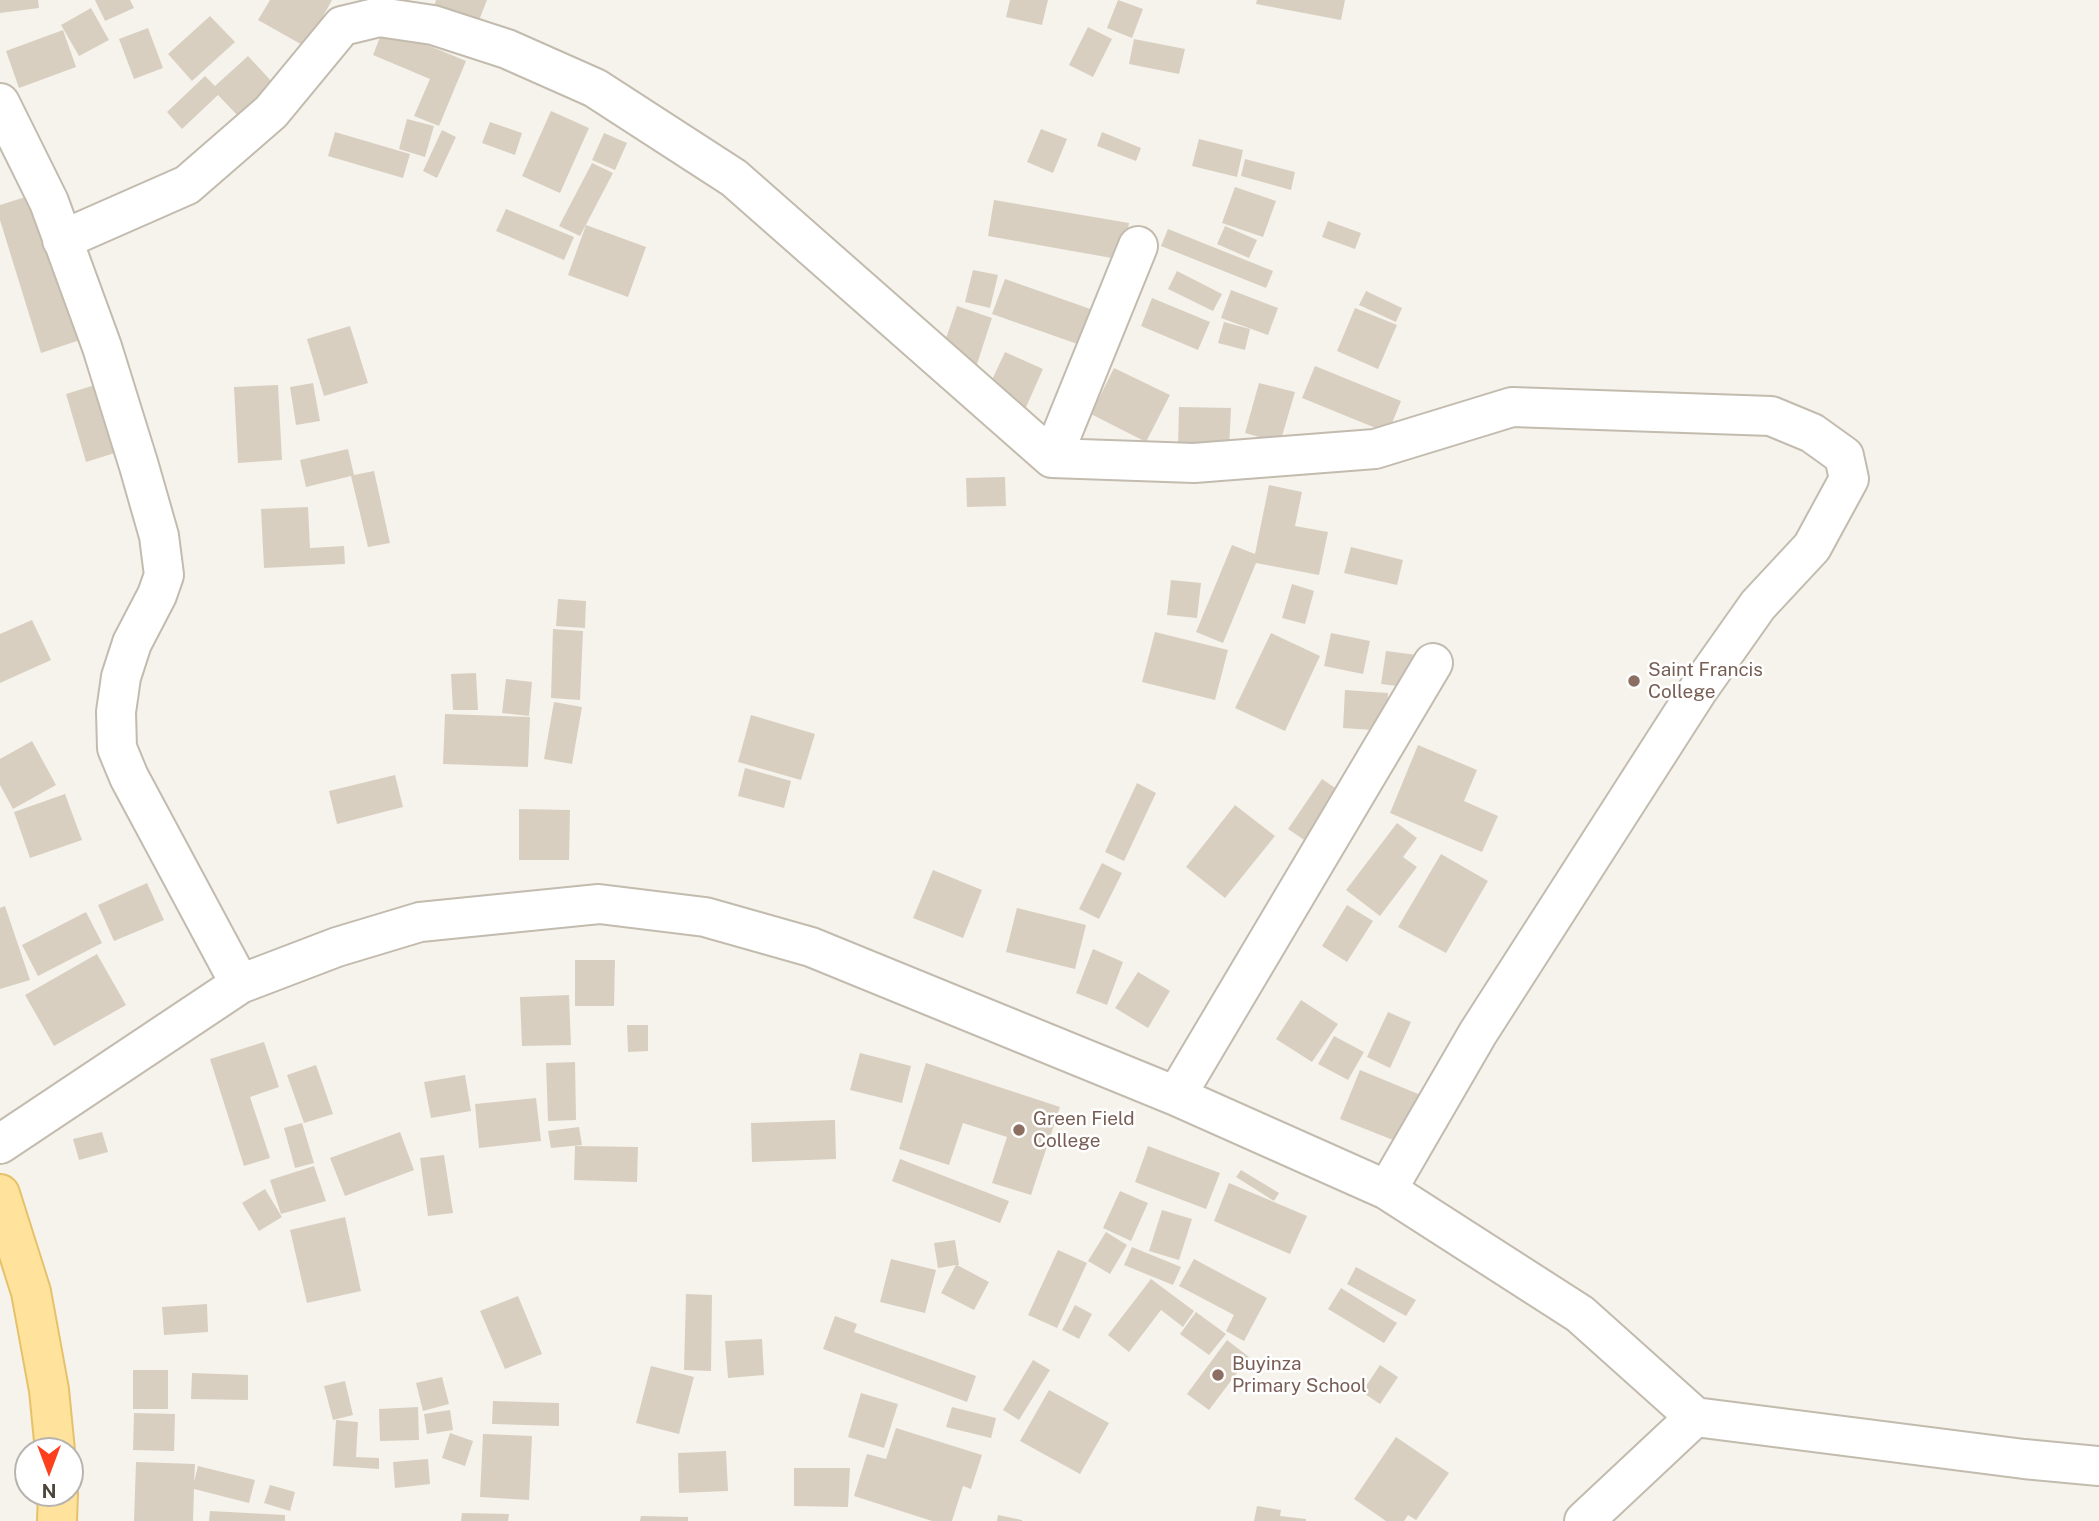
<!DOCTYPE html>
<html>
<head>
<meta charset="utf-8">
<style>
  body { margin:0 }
  #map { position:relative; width:2099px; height:1521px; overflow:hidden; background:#f6f3ec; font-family:"Public Sans",sans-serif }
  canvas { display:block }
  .north { position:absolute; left:14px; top:1437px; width:70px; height:70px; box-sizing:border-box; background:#fff; border:2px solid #b7b4b0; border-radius:50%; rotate:180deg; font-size:19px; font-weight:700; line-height:28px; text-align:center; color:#4b4439 }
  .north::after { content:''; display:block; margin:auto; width:24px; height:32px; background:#fc3f1d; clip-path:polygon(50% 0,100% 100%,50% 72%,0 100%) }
</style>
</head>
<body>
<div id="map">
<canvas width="2099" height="1521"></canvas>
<div class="north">N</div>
</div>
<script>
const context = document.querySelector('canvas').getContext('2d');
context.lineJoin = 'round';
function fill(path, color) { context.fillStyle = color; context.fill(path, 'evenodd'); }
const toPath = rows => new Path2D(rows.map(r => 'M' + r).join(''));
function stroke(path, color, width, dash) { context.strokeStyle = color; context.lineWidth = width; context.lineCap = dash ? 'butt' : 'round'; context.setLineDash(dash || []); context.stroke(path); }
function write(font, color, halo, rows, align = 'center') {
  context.font = font + ' "Public Sans",sans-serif'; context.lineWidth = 5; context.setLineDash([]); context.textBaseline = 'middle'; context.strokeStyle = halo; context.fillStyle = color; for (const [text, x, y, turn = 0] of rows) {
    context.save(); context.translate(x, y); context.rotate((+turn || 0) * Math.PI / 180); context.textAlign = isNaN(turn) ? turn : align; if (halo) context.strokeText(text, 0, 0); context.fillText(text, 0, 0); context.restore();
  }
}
fill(toPath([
  [0,0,38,0,39,8,0,13],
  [95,0,130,0,134,8,105,21],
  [270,0,332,0,306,47,258,20],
  [436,0,487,0,476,28,432,11],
  [1010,0,1048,0,1042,25,1006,17],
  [1118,0,1143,9,1132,38,1107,28],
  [1257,0,1345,0,1341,20,1256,4],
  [91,8,109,40,79,56,61,25],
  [210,16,235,42,192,81,168,54],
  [384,27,466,61,439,126,414,116,430,79,373,55],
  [1088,27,1112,39,1093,77,1069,65],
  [148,28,163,68,134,79,119,39],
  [63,30,76,67,19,88,6,51],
  [1134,39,1185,49,1179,74,1129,64],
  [248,56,274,84,239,117,218,95,182,129,167,112,205,76,215,86],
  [551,111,589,128,560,193,522,176],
  [407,119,434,126,425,157,399,149],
  [490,122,522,133,515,155,482,143],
  [1041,129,1067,139,1053,173,1027,162],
  [442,130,456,137,437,178,423,171],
  [335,132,410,154,403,178,328,156],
  [1102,132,1141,148,1136,161,1097,146],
  [604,133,627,143,615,170,592,160],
  [1199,139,1243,150,1237,177,1192,166],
  [1245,159,1295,172,1291,190,1241,176],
  [592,163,613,173,580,236,559,226],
  [1235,187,1276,201,1263,237,1222,223],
  [35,194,80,340,41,353,0,220,0,205],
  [994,200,1129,223,1123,260,988,236],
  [506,209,574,237,564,260,496,231],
  [1328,221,1361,233,1355,249,1322,237],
  [586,225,646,247,628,297,568,275],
  [1225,226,1257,240,1249,258,1217,244],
  [1168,229,1273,271,1266,288,1161,246],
  [973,270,998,275,990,308,965,302],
  [1177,271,1222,294,1213,311,1168,289],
  [1005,279,1099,312,1086,347,992,314],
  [1231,290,1278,308,1268,335,1221,318],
  [1366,291,1402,308,1396,322,1359,305],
  [1152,298,1210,322,1198,350,1141,326],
  [957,306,992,318,977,364,941,353],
  [1355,308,1397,325,1378,369,1337,351],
  [1224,322,1250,329,1245,350,1218,343],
  [350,326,368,383,324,396,307,339],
  [1005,352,1043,369,1023,414,984,397],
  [1315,366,1401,401,1388,433,1302,398],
  [1114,368,1170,395,1146,442,1091,414],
  [313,383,320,421,296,425,290,387],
  [1259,383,1295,392,1280,443,1245,433],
  [98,384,118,452,86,462,66,394],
  [278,385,282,460,238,463,234,387],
  [1179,407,1231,408,1229,449,1178,447],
  [348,449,354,475,374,471,390,543,368,547,351,476,306,487,300,460],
  [1005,477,1006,506,967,507,966,478],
  [1269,485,1302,492,1295,526,1328,532,1319,575,1256,563,1223,643,1196,632,1232,545,1255,554],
  [308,507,310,548,344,546,345,564,264,568,261,509],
  [1351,547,1403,560,1397,585,1344,573],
  [1171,580,1201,583,1197,618,1167,615],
  [1292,584,1314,591,1305,624,1282,618],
  [558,599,586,601,585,628,556,626],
  [32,620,51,660,0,683,0,634],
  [553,629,583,631,580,700,551,698],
  [1155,632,1228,650,1215,700,1142,682],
  [1271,633,1320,656,1285,731,1235,708],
  [1331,633,1370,641,1363,674,1324,666],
  [1386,651,1417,655,1413,688,1381,684],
  [476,673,478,710,453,710,451,674],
  [506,679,532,682,529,716,502,713],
  [1345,690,1388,693,1387,731,1343,728],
  [554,702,582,707,572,764,544,759],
  [445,714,530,717,528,767,443,764],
  [751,715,815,734,801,780,738,762],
  [32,741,56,785,13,809,0,785,0,759],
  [1418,745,1477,770,1464,801,1498,816,1482,852,1390,813],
  [745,768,791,781,784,808,738,796],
  [395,775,403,807,337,824,329,791],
  [1322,779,1347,796,1313,846,1288,829],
  [1137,783,1156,793,1124,861,1105,852],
  [65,794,82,840,30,858,14,812],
  [1235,805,1275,836,1225,898,1186,867],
  [519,809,570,810,569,860,519,860],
  [1397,823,1417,838,1403,857,1417,867,1380,916,1346,890],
  [1441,854,1488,881,1446,953,1398,927],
  [1102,863,1122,873,1099,919,1079,909],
  [933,870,982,890,963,938,913,918],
  [147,883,164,920,114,941,98,905],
  [1347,905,1373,921,1347,962,1322,946],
  [5,906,30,980,0,989,0,908],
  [1017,908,1086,925,1075,969,1006,952],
  [86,912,102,943,38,976,22,945],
  [1093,949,1123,962,1107,1005,1076,993],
  [97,954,126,1005,54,1046,25,995],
  [575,960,615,960,614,1006,575,1006],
  [1138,972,1170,991,1148,1028,1115,1008],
  [569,995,571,1045,522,1046,520,997],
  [1301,1000,1338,1024,1312,1062,1276,1039],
  [1388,1012,1411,1022,1390,1068,1367,1057],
  [627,1025,648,1025,648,1051,628,1052],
  [1334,1036,1364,1052,1348,1080,1318,1064],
  [264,1042,279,1087,250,1097,270,1158,244,1166,210,1059],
  [860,1053,911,1066,902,1103,850,1090],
  [575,1062,576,1120,548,1121,546,1063],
  [926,1063,1060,1107,1031,1195,992,1183,1007,1137,963,1123,949,1165,899,1149],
  [316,1065,333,1114,304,1123,287,1075],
  [1360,1070,1428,1098,1408,1146,1340,1119],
  [465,1075,471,1111,431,1118,424,1082],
  [536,1098,541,1141,479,1148,475,1104],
  [835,1120,836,1159,752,1162,751,1123],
  [302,1123,314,1163,295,1168,284,1128],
  [579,1127,582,1145,551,1148,548,1131],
  [102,1132,108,1152,79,1160,73,1139],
  [400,1132,414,1170,345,1196,330,1158],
  [575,1146,638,1147,637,1182,574,1180],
  [1148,1146,1220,1173,1206,1209,1135,1182],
  [444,1155,453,1213,428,1216,420,1158],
  [900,1159,1009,1201,1000,1223,892,1181],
  [314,1166,326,1201,281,1214,270,1180],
  [1241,1170,1279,1193,1274,1201,1236,1177],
  [1229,1183,1307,1216,1290,1254,1214,1221],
  [265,1189,282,1217,259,1231,242,1203],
  [1120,1191,1148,1203,1131,1241,1103,1228],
  [1162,1210,1192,1219,1179,1260,1149,1251],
  [345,1217,361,1291,307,1303,290,1230],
  [1106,1232,1127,1245,1110,1274,1088,1261],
  [955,1240,959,1265,957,1265,989,1282,974,1310,941,1293,956,1265,938,1268,934,1243],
  [1132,1247,1181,1267,1173,1285,1124,1265],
  [1058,1250,1087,1263,1057,1328,1028,1315],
  [891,1259,936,1270,925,1313,880,1302],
  [1194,1259,1267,1298,1244,1341,1226,1331,1234,1315,1179,1286],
  [1356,1267,1416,1300,1406,1316,1347,1284],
  [1151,1279,1194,1311,1183,1327,1161,1310,1129,1352,1108,1335],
  [1341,1288,1397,1323,1384,1343,1328,1309],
  [686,1294,712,1295,711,1371,684,1370],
  [518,1296,542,1354,505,1369,480,1311],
  [207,1304,208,1332,164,1335,162,1307],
  [1075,1305,1092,1314,1079,1339,1062,1330],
  [1196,1312,1226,1334,1209,1355,1180,1334],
  [835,1316,857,1324,854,1332,976,1376,967,1402,823,1349],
  [762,1339,764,1375,728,1378,725,1341],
  [1227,1340,1249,1357,1209,1410,1187,1394],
  [1033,1360,1050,1370,1019,1420,1003,1410],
  [1380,1365,1398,1377,1380,1404,1362,1392],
  [651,1366,694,1377,679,1434,636,1423],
  [133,1370,168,1370,168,1409,133,1409],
  [192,1373,248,1375,248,1400,191,1399],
  [442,1377,449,1404,423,1411,416,1383],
  [345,1381,353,1415,333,1420,324,1386],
  [1049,1390,1109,1423,1080,1474,1020,1441],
  [861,1393,898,1404,884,1448,848,1437],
  [493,1401,559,1403,559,1426,492,1424],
  [418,1407,419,1440,380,1441,379,1409],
  [952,1407,996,1418,991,1438,946,1427],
  [450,1410,453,1430,427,1434,424,1414],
  [134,1413,175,1414,174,1451,133,1450],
  [336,1420,358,1422,356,1457,379,1458,379,1469,333,1466],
  [896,1428,982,1455,971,1489,963,1486,952,1521,932,1521,854,1496,867,1454,886,1459],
  [450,1433,473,1441,465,1466,442,1458],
  [483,1434,532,1436,529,1500,480,1497],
  [1396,1437,1449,1473,1416,1520,1408,1515,1404,1521,1386,1521,1354,1499],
  [726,1451,728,1491,679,1493,678,1453],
  [428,1459,430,1484,395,1488,393,1462],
  [136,1462,195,1464,194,1482,198,1466,255,1480,249,1503,194,1489,193,1521,134,1521],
  [794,1468,850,1468,848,1507,794,1506],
  [270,1485,295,1492,290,1511,264,1503],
  [1257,1506,1281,1510,1280,1516,1306,1519,1306,1521,1254,1521],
  [210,1511,285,1515,285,1521,209,1521],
  [462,1513,509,1514,508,1521,461,1521],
  [998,1515,1022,1520,1022,1521,997,1521],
  [641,1516,688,1517,688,1521,640,1521]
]), '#d8cfc1');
const minor = toPath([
  [0,103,49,202,102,347,139,466,159,536,164,575,157,595,132,643,121,677,116,712,117,748,129,777,240,984],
  [62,240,187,185,271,112,342,26,379,17,433,25,507,49,595,88,734,178,1052,458,1194,463,1375,449,1512,407,1771,416,1812,433,1844,456,1849,479,1812,547,1758,605,1698,690,1478,1033,1387,1190],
  [1052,458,1138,246],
  [1176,1096,1433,663],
  [0,1144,240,984,337,947,420,922,599,904,705,917,811,947,1176,1096,1387,1190,1580,1314,1695,1417,2024,1459,2099,1466],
  [1584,1521,1695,1417]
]);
const major = toPath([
  [0,1194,31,1292,49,1390,55,1451],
  [57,1521,58,1493]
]);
stroke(minor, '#c2bbae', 42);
stroke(major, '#e6c16a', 42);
stroke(minor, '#fff', 38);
stroke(major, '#ffe39c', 38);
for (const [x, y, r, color] of [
  [1634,681,7,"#8d6e63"],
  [1019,1130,7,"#8d6e63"],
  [1218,1375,7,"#8d6e63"]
]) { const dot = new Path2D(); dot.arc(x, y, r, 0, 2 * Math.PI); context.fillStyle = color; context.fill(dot); stroke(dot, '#fff', 2.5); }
write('19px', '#785e54', '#fff', [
  ["Saint Francis",1648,670],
  ["College",1648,692],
  ["Green Field",1033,1119],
  ["College",1033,1141],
  ["Buyinza",1232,1364],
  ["Primary School",1232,1386]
], 'left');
</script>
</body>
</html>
